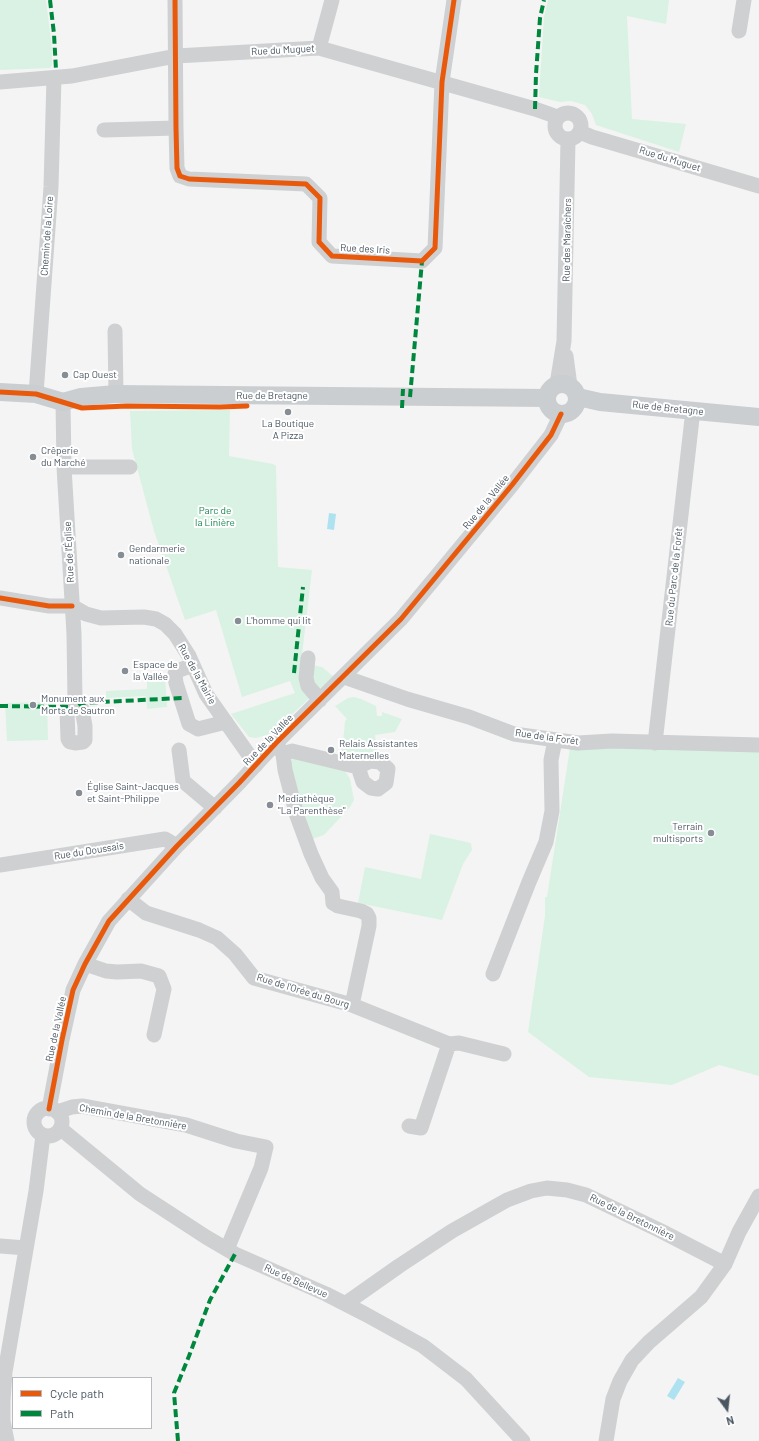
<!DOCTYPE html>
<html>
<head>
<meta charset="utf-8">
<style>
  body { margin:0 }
  #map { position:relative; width:759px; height:1441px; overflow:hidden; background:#f4f4f4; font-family:Barlow,sans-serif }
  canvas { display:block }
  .legend { position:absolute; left:12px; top:1377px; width:140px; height:52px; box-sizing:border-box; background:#fff; border:1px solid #b7bbc0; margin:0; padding:5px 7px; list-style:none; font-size:12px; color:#4a5661 }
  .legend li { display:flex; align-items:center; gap:8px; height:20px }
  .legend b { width:20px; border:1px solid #b7bbc0 }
  .north { position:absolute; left:707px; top:1389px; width:40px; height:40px; -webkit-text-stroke:3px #fff; paint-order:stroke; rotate:165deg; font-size:11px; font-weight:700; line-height:16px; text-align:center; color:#4a5661 }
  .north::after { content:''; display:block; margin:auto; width:14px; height:18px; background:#4a5661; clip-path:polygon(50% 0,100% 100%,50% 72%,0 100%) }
</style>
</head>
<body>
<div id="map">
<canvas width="759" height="1441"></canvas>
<ul class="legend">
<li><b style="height:5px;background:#e8590c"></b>Cycle path</li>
<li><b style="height:5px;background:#00873e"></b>Path</li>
</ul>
<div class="north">N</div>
</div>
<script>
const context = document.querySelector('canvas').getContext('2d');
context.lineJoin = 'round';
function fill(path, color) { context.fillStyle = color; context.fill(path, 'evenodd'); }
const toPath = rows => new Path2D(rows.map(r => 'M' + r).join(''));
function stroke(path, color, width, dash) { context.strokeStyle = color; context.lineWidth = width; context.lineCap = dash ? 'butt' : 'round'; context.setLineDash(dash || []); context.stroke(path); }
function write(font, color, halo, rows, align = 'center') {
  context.font = font + ' Barlow,sans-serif'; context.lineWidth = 4; context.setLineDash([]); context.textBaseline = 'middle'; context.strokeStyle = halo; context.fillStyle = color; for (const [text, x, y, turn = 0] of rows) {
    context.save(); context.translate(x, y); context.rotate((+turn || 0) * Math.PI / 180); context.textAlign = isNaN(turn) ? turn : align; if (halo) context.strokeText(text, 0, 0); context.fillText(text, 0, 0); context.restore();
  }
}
fill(toPath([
  [0,0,46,0,52,48,52,65,50,68,0,70],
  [548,0,669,0,666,24,627,16,632,119,686,124,679,152,596,125,592,114,585,105,571,101,560,102,539,97,544,17],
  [230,410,229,456,273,464,276,466,278,567,312,570,301,663,322,667,333,676,271,734,256,738,249,737,231,714,295,693,290,681,242,697,216,610,185,620,154,531,132,449,130,411],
  [165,677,167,707,147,709,146,696,106,698,106,691,147,689,147,678],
  [354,697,361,699,376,706,377,716,382,716,382,712,402,719,395,732,375,735,377,753,366,758,350,760,340,757,343,743,345,721,347,719,335,706,348,698],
  [47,702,48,740,7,741,5,703],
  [603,745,759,751,759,1076,719,1065,672,1085,589,1077,528,1032,545,916,545,897,547,897,570,748],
  [294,755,345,771,350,779,354,800,350,807,324,835,312,839,289,767],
  [430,834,471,843,472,850,463,864,442,920,358,903,365,867,421,879]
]), '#d9f2e3');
fill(toPath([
  [329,513,336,514,334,530,327,529],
  [678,1378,685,1382,674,1400,667,1396]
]), '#aee2f0');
stroke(toPath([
  [175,0,176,128,177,168,180,176,189,179,306,184,320,198,319,242,332,256,422,261,435,248,442,82,454,0],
  [739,31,744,0],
  [319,48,332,0],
  [0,82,72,76,176,56,319,48,535,109,552,115,557,118],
  '555 126a13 13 0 1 1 26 0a13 13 0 1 1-26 0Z',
  [104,130,176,128],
  [580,132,592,137,759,186],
  [115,331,116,394],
  [566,356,570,386],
  [557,384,564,341,568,140],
  [36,394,51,187,54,78],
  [63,402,64,467,74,634,75,702,82,709,85,726,85,740,83,742,75,743,70,742,68,739,67,710,69,707,75,702],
  [64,467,130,467],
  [0,598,49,606,72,606],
  [72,606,86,614,101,618,144,617,156,619,165,624,175,634,189,656,206,694,256,765],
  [308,658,306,678,308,686,320,700],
  [193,665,177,671,175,674,176,683,189,724,198,729,226,722],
  [344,677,407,699,469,717,514,734,578,743,612,741,759,745],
  [276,743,283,754,285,770,297,816,311,854,322,878,332,892,333,903,338,906,361,911,367,914,369,918,369,926,352,1005],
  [655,743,693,410],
  [179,750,183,781,215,808],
  [283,754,292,751,358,767,363,782,371,788,378,789,386,783,388,769,380,762,370,761,358,767],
  [0,865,165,839,177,846],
  [128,899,146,913,199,930,217,938,235,954,254,978,352,1005,449,1044,421,1128,409,1126],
  [85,964,106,971,117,972,141,971,159,976,164,989,154,1035],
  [493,974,529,882,546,842,552,811,551,760,555,740],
  [449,1044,459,1043,504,1054],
  '34 1122a14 14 0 1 1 28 0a14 14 0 1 1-28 0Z',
  [49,1109,62,1040,73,990,85,964,109,921,177,846,239,783,276,743,401,619,512,485,551,435,561,414],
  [57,1112,72,1107,82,1106,186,1125,236,1141,266,1147,261,1168,227,1249],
  [61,1129,140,1194,206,1237,235,1254,326,1294,365,1314,423,1346,466,1379,523,1441],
  [0,1246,26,1248],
  [725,1264,739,1232,759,1196],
  [345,1304,399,1266,452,1231,507,1200,531,1191,547,1188,567,1190,586,1195,661,1231,725,1264,701,1297,649,1342,632,1360,620,1381,613,1399,606,1441],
  [7,1441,3,1421,3,1401,5,1372,36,1191,43,1135]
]), '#ced0d2', 15);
stroke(toPath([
  '547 399a15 15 0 1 1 30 0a15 15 0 1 1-30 0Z',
  [0,392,36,394,63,402,81,397,116,394,547,398],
  [578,397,600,402,759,417]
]), '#caced1', 18);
stroke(toPath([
  [50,0,54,34,56,70],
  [535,109,536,74,540,18,544,0],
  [410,397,422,261],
  [402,408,403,389],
  [294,673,303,587],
  [0,706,69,707],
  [79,706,82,703,182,698],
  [178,1441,174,1393,189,1356,210,1300,235,1254]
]), '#00873e', 4, [8, 4]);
stroke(toPath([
  [175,0,176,128,177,168,180,176,189,179,306,184,320,198,319,242,332,256,422,261,435,248,442,82,454,0],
  [0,392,36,394,82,408,127,406,220,407,247,406],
  [0,598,49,606,72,606],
  [49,1109,62,1040,73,990,85,964,109,921,177,846,239,783,276,743,401,619,512,485,551,435,561,414]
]), '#e8590c', 5);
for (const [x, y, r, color] of [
  [65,375,4,"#868d94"],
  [288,412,4,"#868d94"],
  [33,457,4,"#868d94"],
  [121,555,4,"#868d94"],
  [238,621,4,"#868d94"],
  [125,671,4,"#868d94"],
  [33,705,4,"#868d94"],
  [331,750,4,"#868d94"],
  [79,793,4,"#868d94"],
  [270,805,4,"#868d94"],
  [711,833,4,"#868d94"]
]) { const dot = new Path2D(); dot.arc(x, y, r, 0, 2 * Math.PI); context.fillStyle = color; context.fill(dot); stroke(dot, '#fff', 1.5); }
write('10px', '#4a5661', '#fff', [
  ["Rue du Muguet",283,50,-3],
  ["Rue du Muguet",670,159,17],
  ["Chemin de la Loire",47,236,-86],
  ["Rue des Maraîchers",567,240,-89],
  ["Rue des Iris",365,249,3],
  ["Rue de Bretagne",272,396],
  ["Rue de Bretagne",668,408,6],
  ["Rue de la Vallée",486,502,-51],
  ["Rue de l'Église",69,552,-93],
  ["Rue du Parc de la Forêt",674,577,-84],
  ["Rue de la Mairie",197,674,61],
  ["Rue de la Forêt",547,737,8],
  ["Rue de la Vallée",268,740,-46],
  ["Rue du Doussais",89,851,-9],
  ["Rue de l'Orée du Bourg",303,991,17],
  ["Rue de la Vallée",56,1029,-78],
  ["Chemin de la Bretonnière",133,1117,10],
  ["Rue de la Bretonnière",632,1217,26],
  ["Rue de Bellevue",296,1281,24]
]);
write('10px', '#4a5661', '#fff', [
  ["Cap Ouest",73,375],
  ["La Boutique",288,424,"center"],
  ["A Pizza",288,436,"center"],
  ["Crêperie",41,451],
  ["du Marché",41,463],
  ["Gendarmerie",129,549],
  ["nationale",129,561],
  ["L'homme qui lit",246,621],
  ["Espace de",133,665],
  ["la Vallée",133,677],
  ["Monument aux",41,699],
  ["Morts de Sautron",41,711],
  ["Relais Assistantes",339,744],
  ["Maternelles",339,756],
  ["Église Saint-Jacques",87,787],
  ["et Saint-Philippe",87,799],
  ["Mediathèque",278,799],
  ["\"La Parenthèse\"",278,811],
  ["Terrain",703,827,"right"],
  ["multisports",703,839,"right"]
], 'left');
write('10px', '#17864f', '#fff', [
  ["Parc de",215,511],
  ["la Linière",215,523]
]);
</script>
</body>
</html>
